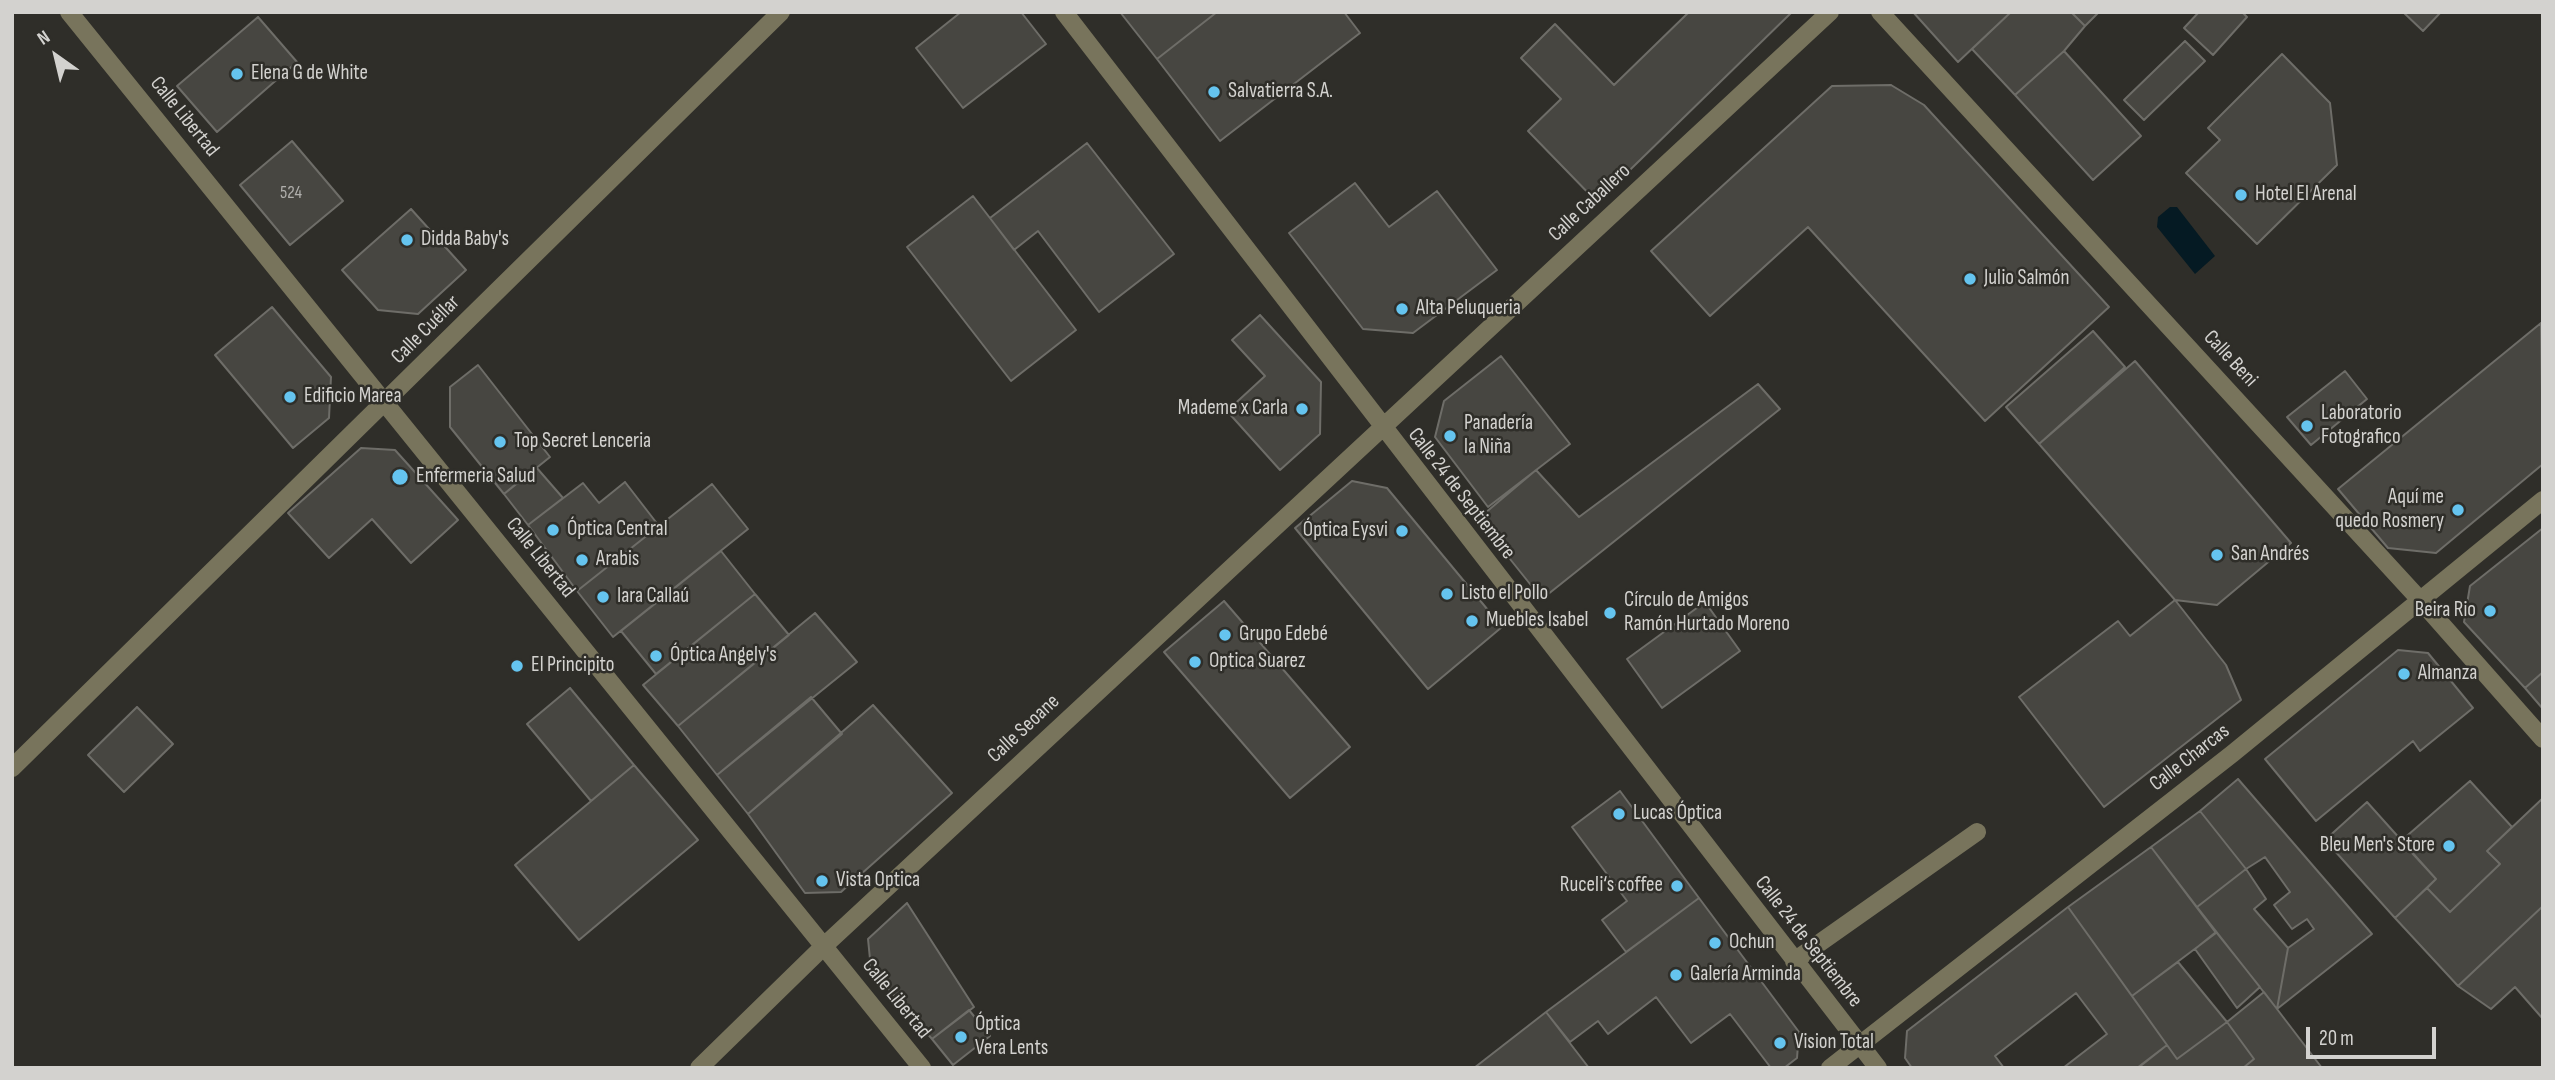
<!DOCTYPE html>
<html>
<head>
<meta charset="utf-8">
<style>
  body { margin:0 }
  #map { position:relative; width:2555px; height:1080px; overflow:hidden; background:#2f2e29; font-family:"Sofia Sans Condensed",sans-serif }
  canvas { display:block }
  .frame { position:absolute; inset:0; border:14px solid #d3d2cf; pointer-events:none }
  .north { position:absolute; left:21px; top:21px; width:70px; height:70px; -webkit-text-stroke:5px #2f2e29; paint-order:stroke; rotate:326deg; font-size:19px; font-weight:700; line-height:28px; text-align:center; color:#d3d2cf }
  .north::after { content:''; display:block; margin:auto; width:24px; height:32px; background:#d3d2cf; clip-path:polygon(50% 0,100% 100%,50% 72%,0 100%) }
  .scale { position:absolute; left:2306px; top:1027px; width:130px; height:32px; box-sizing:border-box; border:4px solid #d3d2cf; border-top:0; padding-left:9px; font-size:21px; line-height:24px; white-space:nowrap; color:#d3d2cf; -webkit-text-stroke:5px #2f2e29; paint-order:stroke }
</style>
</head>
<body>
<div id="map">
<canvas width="2555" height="1080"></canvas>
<div class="frame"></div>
<div class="north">N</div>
<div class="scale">20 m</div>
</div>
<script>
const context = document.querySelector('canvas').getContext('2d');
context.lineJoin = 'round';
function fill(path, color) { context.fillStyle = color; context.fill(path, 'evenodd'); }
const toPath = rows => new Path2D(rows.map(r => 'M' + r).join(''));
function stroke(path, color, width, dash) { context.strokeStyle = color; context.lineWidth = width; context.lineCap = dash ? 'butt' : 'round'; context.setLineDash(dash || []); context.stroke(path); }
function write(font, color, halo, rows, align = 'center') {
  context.font = font + ' "Sofia Sans Condensed",sans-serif'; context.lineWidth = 5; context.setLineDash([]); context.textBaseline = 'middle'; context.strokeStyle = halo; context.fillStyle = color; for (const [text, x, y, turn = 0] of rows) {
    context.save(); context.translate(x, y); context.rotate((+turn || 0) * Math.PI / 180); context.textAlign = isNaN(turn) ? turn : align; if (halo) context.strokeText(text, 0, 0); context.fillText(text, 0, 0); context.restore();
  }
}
fill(toPath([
  [2170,207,2177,207,2215,256,2195,274,2157,227,2158,217]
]), '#051a23');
const building = toPath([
  [961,12,1021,12,1046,44,963,108,916,48,961,12],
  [1120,12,1217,12,1157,59,1120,12],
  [1217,12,1344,12,1360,33,1220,141,1157,59,1217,12],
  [1689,12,1792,12,1597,202,1528,131,1561,99,1521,58,1555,24,1614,85,1689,12],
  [1913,12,2011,12,1958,62,1913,12],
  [2011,12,2071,12,2085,26,2064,51,2015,95,1972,49,2011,12],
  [2071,12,2099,12,2085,26,2071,12],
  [2199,12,2242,12,2247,17,2213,55,2184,28,2199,12],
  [2403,12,2441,12,2423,31,2403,12],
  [258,17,297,62,217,132,177,86,258,17],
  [2185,41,2205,61,2144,120,2124,100,2185,41],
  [2064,51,2141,136,2093,180,2015,95,2064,51],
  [2282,54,2330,103,2337,165,2257,244,2186,173,2220,140,2208,128,2282,54],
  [1891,85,1924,105,2109,307,1985,421,1808,227,1710,316,1651,251,1832,86,1891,85],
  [292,141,343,201,290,245,240,185,292,141],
  [1087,143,1174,254,1099,312,1038,231,1014,250,990,218,1087,143],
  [1355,183,1389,227,1437,191,1497,270,1413,333,1363,329,1289,233,1355,183],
  [973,196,1076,330,1011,381,907,247,973,196],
  [411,209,466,270,418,314,378,310,342,270,411,209],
  [272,307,331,377,329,418,293,448,215,355,272,307],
  [1260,315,1321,382,1320,434,1280,470,1227,411,1265,376,1232,340,1260,315],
  [2541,323,2543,464,2436,553,2388,548,2338,489,2541,323],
  [2093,331,2125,367,2039,444,2006,407,2093,331],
  [1501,356,1570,444,1488,507,1435,437,1444,401,1501,356],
  [2135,361,2291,543,2217,605,2175,600,2039,444,2135,361],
  [478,365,550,457,504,494,450,427,450,387,478,365],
  [2345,371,2367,399,2311,445,2287,417,2345,371],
  [1758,384,1780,409,1542,599,1478,519,1536,470,1579,517,1758,384],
  [361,448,395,450,458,520,411,563,372,519,329,558,288,513,361,448],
  [536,467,563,498,528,525,504,494,536,467],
  [1352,481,1387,488,1502,627,1428,689,1295,528,1352,481],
  [625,482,659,526,577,591,528,525,583,483,599,503,625,482],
  [712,484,748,529,613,637,577,591,712,484],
  [2543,528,2543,672,2525,688,2464,622,2470,586,2543,528],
  [721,551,755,594,656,674,621,631,721,551],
  [755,594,789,635,678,726,643,685,755,594],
  [2175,600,2226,665,2241,700,2104,807,2019,697,2118,621,2130,636,2175,600],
  [1224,601,1350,747,1290,798,1164,652,1224,601],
  [1705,602,1740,651,1662,708,1627,659,1705,602],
  [815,613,857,662,717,775,678,726,815,613],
  [2398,650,2428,653,2473,708,2420,751,2413,741,2316,821,2265,759,2398,650],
  [2543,672,2543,709,2525,688,2543,672],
  [570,688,634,765,591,801,527,724,570,688],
  [811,697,842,734,748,814,717,775,811,697],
  [873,705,952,793,841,892,805,893,748,814,873,705],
  [137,707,173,744,124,792,88,755,137,707],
  [634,765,698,840,579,940,515,865,634,765],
  [2238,779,2372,934,2277,1009,2288,948,2314,929,2307,919,2292,929,2274,905,2290,892,2265,857,2246,869,2200,811,2238,779],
  [2470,781,2512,827,2487,851,2500,864,2450,912,2427,888,2436,879,2401,841,2470,781],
  [1620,791,1699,898,1626,952,1602,920,1627,901,1572,827,1620,791],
  [2543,798,2543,906,2458,986,2395,918,2427,888,2450,912,2500,864,2487,851,2543,798],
  [2367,802,2436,879,2395,918,2325,840,2367,802],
  [2200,811,2246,869,2197,907,2151,847,2200,811],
  [2151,847,2216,933,2132,996,2068,907,2151,847],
  [2246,869,2266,899,2254,909,2288,948,2277,1009,2197,907,2246,869],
  [1699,898,1799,1032,1797,1058,1784,1068,1771,1068,1730,1014,1691,1043,1656,997,1608,1034,1598,1021,1570,1042,1546,1012,1699,898],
  [907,903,974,1007,932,1039,871,969,868,939,907,903],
  [2543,906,2543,1019,2515,987,2491,1009,2458,986,2543,906],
  [2068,907,2167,1045,2137,1068,2063,1068,2107,1034,2076,993,1995,1056,2004,1068,1912,1068,1905,1058,1907,1031,2068,907],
  [2216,932,2260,987,2237,1008,2195,949,2216,932],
  [2178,962,2227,1022,2177,1059,2132,996,2178,962],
  [2264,992,2322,1068,2243,1068,2254,1059,2227,1022,2264,992],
  [969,1010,990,1036,953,1065,932,1039,969,1010],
  [1546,1012,1589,1068,1474,1068,1546,1012],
  [2227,1022,2254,1059,2243,1068,2138,1068,2167,1045,2177,1059,2227,1022]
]);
fill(building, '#474641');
stroke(building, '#6e6d68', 2);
stroke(toPath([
  [69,12,922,1068],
  [1064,12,1878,1068],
  [1880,12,2421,601,2543,739],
  [12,768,781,12],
  [1794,961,1977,832],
  [699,1068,824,946,1830,12],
  [1830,1068,2232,754,2543,500]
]), '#78745c', 18);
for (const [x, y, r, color] of [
  [237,74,7,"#65c4ef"],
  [1214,92,7,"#65c4ef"],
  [2241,195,7,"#65c4ef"],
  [407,240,7,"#65c4ef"],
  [1970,279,7,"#65c4ef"],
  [1402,309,7,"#65c4ef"],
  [290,397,7,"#65c4ef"],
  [1302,409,7,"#65c4ef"],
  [2307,426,7,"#65c4ef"],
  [1450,436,7,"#65c4ef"],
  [500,442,7,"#65c4ef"],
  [400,477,9,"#65c4ef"],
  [2458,510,7,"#65c4ef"],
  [553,530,7,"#65c4ef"],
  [1402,531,7,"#65c4ef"],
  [2217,555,7,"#65c4ef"],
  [582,560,7,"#65c4ef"],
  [1447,594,7,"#65c4ef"],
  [603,597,7,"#65c4ef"],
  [2490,611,7,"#65c4ef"],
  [1610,613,7,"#65c4ef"],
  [1472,621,7,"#65c4ef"],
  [1225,635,7,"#65c4ef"],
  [656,656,7,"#65c4ef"],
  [1195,662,7,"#65c4ef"],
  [517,666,7,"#65c4ef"],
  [2404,674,7,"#65c4ef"],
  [1619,814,7,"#65c4ef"],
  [2449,846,7,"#65c4ef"],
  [822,881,7,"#65c4ef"],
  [1677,886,7,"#65c4ef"],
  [1715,943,7,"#65c4ef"],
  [1676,975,7,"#65c4ef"],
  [961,1037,7,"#65c4ef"],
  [1780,1043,7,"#65c4ef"]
]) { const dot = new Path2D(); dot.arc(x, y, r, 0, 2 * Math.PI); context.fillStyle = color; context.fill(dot); stroke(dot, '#2f2e29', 2.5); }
write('18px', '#b0afac', null, [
  ["524",291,193]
]);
write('21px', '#d3d2cf', '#2f2e29', [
  ["Elena G de White",251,74],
  ["Salvatierra S.A.",1228,92],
  ["Hotel El Arenal",2255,195],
  ["Didda Baby's",421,240],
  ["Julio Salmón",1984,279],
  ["Alta Peluqueria",1416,309],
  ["Edificio Marea",304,397],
  ["Mademe x Carla",1288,409,"right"],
  ["Laboratorio",2321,414],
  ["Fotografico",2321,438],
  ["Panadería",1464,424],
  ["la Niña",1464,448],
  ["Top Secret Lenceria",514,442],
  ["Enfermeria Salud",416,477],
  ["Aquí me",2444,498,"right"],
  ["quedo Rosmery",2444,522,"right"],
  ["Óptica Central",567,530],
  ["Óptica Eysvi",1388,531,"right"],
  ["San Andrés",2231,555],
  ["Arabis",596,560],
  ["Listo el Pollo",1461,594],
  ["Iara Callaú",617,597],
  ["Círculo de Amigos",1624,601],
  ["Ramón Hurtado Moreno",1624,625],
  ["Beira Rio",2476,611,"right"],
  ["Muebles Isabel",1486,621],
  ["Grupo Edebé",1239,635],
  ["Óptica Angely's",670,656],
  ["Optica Suarez",1209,662],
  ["El Principito",531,666],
  ["Almanza",2418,674],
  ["Lucas Óptica",1633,814],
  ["Bleu Men's Store",2435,846,"right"],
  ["Vista Optica",836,881],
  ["Ruceli‘s coffee",1663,886,"right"],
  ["Ochun",1729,943],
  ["Galería Arminda",1690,975],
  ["Óptica",975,1025],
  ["Vera Lents",975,1049],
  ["Vision Total",1794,1043]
], 'left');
write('21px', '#d3d2cf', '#2f2e29', [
  ["Calle Libertad",184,117,51],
  ["Calle Caballero",1590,203,-43],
  ["Calle Cuéllar",426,330,-45],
  ["Calle Beni",2230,359,47],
  ["Calle 24 de Septiembre",1461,494,52],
  ["Calle Libertad",540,558,51],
  ["Calle Seoane",1024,729,-43],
  ["Calle Charcas",2190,758,-38],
  ["Calle 24 de Septiembre",1808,942,52],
  ["Calle Libertad",896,999,51]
]);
</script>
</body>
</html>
